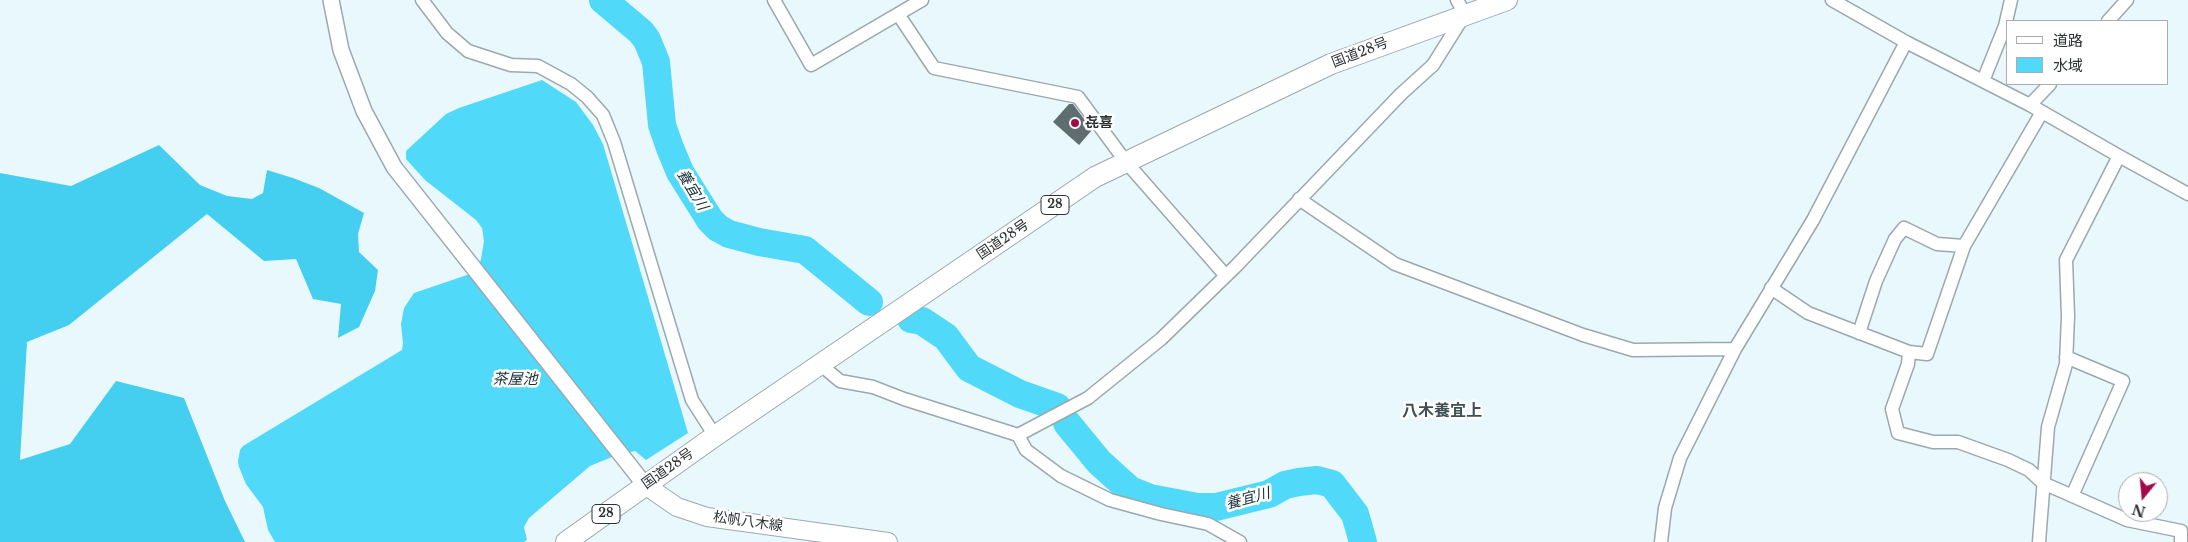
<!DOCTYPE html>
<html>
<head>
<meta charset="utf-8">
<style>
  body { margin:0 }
  #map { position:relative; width:2188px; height:542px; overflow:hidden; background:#e8f8fd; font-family:"Libre Baskerville","Noto Sans JP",serif }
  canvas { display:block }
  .legend { position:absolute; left:2006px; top:20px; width:162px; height:65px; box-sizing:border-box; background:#fff; border:1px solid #abadae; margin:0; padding:6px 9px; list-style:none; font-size:15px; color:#2d3335 }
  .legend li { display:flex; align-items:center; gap:10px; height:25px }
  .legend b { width:25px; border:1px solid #abadae }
  .north { position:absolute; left:2118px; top:472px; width:50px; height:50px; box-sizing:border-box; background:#fff; border:1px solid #abadae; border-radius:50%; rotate:197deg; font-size:14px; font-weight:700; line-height:20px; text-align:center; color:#2d3335 }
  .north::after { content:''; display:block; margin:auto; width:18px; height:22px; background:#a30b48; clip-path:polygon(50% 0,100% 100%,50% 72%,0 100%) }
</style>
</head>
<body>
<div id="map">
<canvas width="2188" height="542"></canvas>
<ul class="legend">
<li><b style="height:6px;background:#fff"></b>道路</li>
<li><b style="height:14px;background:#50d9f9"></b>水域</li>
</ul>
<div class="north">N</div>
</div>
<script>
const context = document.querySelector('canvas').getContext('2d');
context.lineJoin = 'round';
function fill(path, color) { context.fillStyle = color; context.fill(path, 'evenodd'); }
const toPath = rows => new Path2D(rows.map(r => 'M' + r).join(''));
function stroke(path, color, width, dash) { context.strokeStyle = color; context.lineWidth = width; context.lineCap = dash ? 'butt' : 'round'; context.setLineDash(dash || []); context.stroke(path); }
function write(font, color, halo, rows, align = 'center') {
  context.font = font + ' "Libre Baskerville","Noto Sans JP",serif'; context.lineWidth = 5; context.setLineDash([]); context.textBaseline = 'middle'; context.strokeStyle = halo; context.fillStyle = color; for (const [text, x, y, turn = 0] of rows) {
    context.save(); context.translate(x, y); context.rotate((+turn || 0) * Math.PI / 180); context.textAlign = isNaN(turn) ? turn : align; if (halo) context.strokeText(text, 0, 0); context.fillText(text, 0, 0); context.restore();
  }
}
fill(toPath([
  [159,145,200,185,227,196,252,199,263,193,267,170,293,178,319,188,364,213,358,234,359,252,378,270,375,291,359,327,338,338,341,304,313,299,296,259,264,261,207,214,69,325,27,342,20,460,70,444,116,381,184,398,225,501,245,542,0,542,0,173,71,186]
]), '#44cff0');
fill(toPath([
  [542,80,576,102,593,125,603,144,688,433,646,460,635,451,612,457,590,466,529,518,524,527,527,540,524,542,275,542,268,530,263,507,246,484,239,467,238,461,240,450,243,446,402,350,403,343,401,324,404,308,414,293,473,273,478,268,481,259,484,241,482,228,476,220,425,180,406,159,406,151,446,114,459,108]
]), '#50d9f9');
stroke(toPath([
  [603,0,641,32,647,40,656,62,662,125,670,148,680,172,710,220,718,228,729,234,759,242,805,250,869,302],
  [911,319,922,321,946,337,969,368,1020,394,1057,407],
  [1067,423,1099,462,1130,490,1150,498,1197,507,1216,507,1269,494,1285,485,1299,482,1317,480,1332,484,1355,514,1363,542]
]), '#50d9f9', 28);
fill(toPath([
  [1069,104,1073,104,1092,130,1079,145,1053,122]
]), '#5f6d71');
const minor = toPath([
  [422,0,447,33,468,51,511,65,538,66,571,84,587,97,603,115,614,142,692,400,715,436],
  [774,0,811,65,922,0],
  [1832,0,1906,42,2030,105,2119,156,2188,194],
  [898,14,934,68,1078,97,1126,162,1226,276],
  [2108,21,2127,0],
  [1983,81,2005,26,2011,0],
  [2030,105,2050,84],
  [1299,199,1395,264,1583,335,1633,350,1735,349],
  [1771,288,1808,313,1909,352,1927,354,1964,246,2042,112],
  [1859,333,1876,281,1895,239,1904,228,1937,244,1964,246],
  [1909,352,1908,364,1892,409,1898,433,1933,442,1958,442,2008,460,2029,470,2043,483,2127,520,2181,531,2181,542],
  [2066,357,2123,381,2072,496],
  [821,365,840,381,873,387,904,399,1018,435,1088,398,1161,339,1235,267,1401,94,1433,65,1465,14,1457,0],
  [1018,435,1026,450,1061,476,1110,500,1161,514,1208,524,1240,542],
  [1661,542,1665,508,1680,458,1735,349,1813,220,1906,42],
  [2039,542,2048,427,2066,364,2068,316,2066,260,2119,156]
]);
const tertiary = toPath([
  [331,0,341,50,364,111,394,167,645,485]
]);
const secondary = toPath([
  [645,485,677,507,707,517,888,542]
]);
const trunk = toPath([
  [566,542,715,436,1095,177,1331,64,1507,0]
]);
stroke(minor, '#9aa9ae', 15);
stroke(tertiary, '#9aa9ae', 18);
stroke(secondary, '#9aa9ae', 20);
stroke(trunk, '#9aa9ae', 22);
stroke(minor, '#fff', 12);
stroke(tertiary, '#fff', 15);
stroke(secondary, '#fff', 18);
stroke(trunk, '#fff', 20);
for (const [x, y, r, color] of [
  [1075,123,5,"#a30b48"]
]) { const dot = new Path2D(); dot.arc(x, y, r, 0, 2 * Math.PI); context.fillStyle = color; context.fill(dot); stroke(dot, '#fff', 2); }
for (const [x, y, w] of [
  [1055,205,28],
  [606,514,28]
]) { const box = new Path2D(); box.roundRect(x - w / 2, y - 9.5, w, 19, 4); context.fillStyle = '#fff'; context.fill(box); stroke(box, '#2d3335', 1); }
write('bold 12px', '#2d3335', null, [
  ["28",1055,205],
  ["28",606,514]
]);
write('14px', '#2d3335', '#fff', [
  ["国道28号",1360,53,-21],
  ["国道28号",1003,240,-34],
  ["国道28号",668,469,-35],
  ["松帆八木線",748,522,8]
]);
write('bold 14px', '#2d3335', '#fff', [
  ["㐂喜",1085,123]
], 'left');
write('italic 15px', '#1a3137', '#fff', [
  ["養宜川",692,190,59],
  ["茶屋池",515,380],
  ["養宜川",1248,499,-15]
]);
write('bold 16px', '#414f53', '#fff', [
  ["八木養宜上",1442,411]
]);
</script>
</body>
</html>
